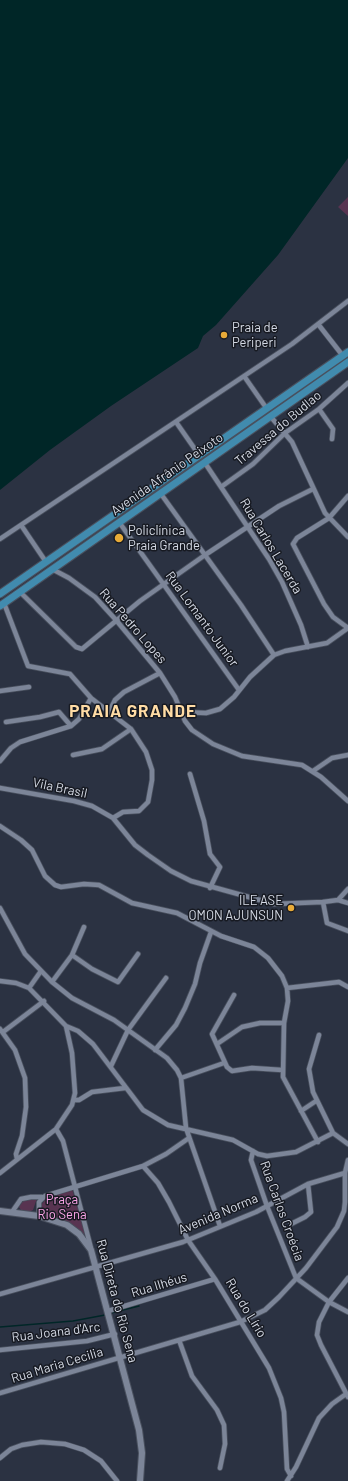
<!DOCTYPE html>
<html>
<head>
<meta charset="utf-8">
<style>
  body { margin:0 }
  canvas { display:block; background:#2b3242 }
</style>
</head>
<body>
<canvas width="348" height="1481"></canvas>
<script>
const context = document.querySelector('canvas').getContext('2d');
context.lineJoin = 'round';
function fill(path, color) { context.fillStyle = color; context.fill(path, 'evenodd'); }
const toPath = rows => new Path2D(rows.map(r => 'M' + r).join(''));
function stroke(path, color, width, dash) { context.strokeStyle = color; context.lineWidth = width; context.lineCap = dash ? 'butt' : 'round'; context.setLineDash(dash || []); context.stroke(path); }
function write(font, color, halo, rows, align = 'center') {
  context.font = font + ' Barlow,sans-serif'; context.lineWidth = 3; context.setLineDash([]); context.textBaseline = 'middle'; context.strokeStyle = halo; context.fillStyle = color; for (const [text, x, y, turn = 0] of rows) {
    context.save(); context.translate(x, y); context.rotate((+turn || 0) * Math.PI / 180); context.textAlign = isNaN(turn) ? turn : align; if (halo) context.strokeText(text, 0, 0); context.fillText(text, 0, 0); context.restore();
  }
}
fill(toPath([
  [348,197,348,216,338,207],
  [72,1189,86,1234,82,1235,43,1214,41,1205,46,1199],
  [37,1198,33,1210,29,1212,21,1210,19,1207,23,1201]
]), '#583451');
fill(toPath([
  [0,0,348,0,348,158,278,255,216,325,203,336,198,348,111,406,50,450,0,490]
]), '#002627');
stroke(toPath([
  [111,1313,139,1306],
  [0,1327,73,1321,105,1315]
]), '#002627', 1.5);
const street = toPath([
  [318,324,343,356],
  [244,376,267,409],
  [319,409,333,429,332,439],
  [271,417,292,442,325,513,348,537],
  [176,422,199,455],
  [205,463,269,559,282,582,301,625,308,647],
  [221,487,253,464,285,433,319,409,348,383],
  [161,494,241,605,274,655],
  [119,522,239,690],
  [21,525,46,562],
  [0,539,292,344,348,301],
  [52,569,69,578,95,597,116,620,160,673,175,697,185,721,192,730,213,744,242,756,302,765,321,777,348,801],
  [20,592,76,647,82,649,140,601,205,555,279,506,313,489],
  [4,603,28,666,70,674,91,698,131,729,146,752,152,770,152,780,148,802,139,811,123,812,113,818],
  [348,628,333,617,324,604,293,544,297,538,329,518,348,496],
  [0,691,29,687],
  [109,712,115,700,124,692,160,673],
  [181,712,206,713,220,709,234,697,250,677,274,655,285,651,327,643,348,628],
  [6,722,40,717,59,712,71,726],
  [73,755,102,749,131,729],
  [0,761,11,748,20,742,71,726,79,719,91,698],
  [313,771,332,758,348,755],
  [190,774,204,821,210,854,220,867,210,888],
  [0,788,74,801,92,806,113,818,135,845,148,855,171,871,191,881,274,904,323,902,327,923,348,931],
  [0,826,21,840,32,850,45,876,55,885,61,887,84,884,99,885,132,903,177,913,221,936,254,947,268,958,282,976,287,988,288,1001,284,1023,283,1077,318,1142],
  [338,900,348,889],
  [323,902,338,900,348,903],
  [0,908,25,954,52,982,72,998,114,1020,167,1058,177,1070,181,1078,186,1128,220,1226],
  [72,955,92,969,118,982,138,954],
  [0,981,16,983,29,988,66,1026,72,1053,75,1093,72,1105,56,1129,0,1173],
  [52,982,72,955,84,927],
  [29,988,41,971],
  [287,988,339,982,348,987],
  [234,995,212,1034,227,1067,232,1071,252,1068,282,1070],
  [66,1026,78,1031,93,1044,143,1110,168,1125,233,1140,258,1154,267,1156,296,1152,333,1133],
  [0,1029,15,1050,25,1078,26,1107,22,1136,16,1154,17,1159],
  [3,1032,44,1001],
  [319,1035,309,1069,313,1092,333,1133,348,1144],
  [217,1044,242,1027,260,1023,284,1023],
  [155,1050,176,1025,185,1008,195,984,200,963,211,932],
  [111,1066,128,1030,166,978],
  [181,1078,224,1063],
  [74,1100,79,1100,92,1092,125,1088],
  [301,1111,316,1101],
  [56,1129,63,1141,91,1248],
  [253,1151,251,1160,267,1206,296,1278,329,1302,348,1312],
  [143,1166,158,1183,169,1202,188,1240,215,1279,269,1368,281,1398,284,1412,287,1469,291,1476],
  [12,1212,21,1199,31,1197,42,1197],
  [39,1216,39,1202,45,1196,143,1166,166,1154,189,1138],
  [291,1224,305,1217,311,1212,308,1184],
  [348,1278,329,1302,319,1322,317,1335,321,1345,348,1397],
  [0,1294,183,1242,256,1212,308,1184,345,1173],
  [108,1311,215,1279],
  [179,1340,192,1376,217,1410,224,1425,225,1444,220,1468],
  [0,1350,87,1341,115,1334],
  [0,1393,240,1322,265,1310,279,1297,306,1268,337,1227,344,1211,345,1202,345,1173,348,1160],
  [0,1458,11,1449,22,1445,41,1442,65,1444,84,1450,101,1461,117,1481],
  [287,1481,296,1467,319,1418,332,1404,346,1394]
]);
const secondary = toPath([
  [0,1211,39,1216,67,1225,79,1234,91,1250,139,1430,142,1453,140,1481]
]);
const primary = toPath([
  [0,594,348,352],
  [0,606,348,362]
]);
stroke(street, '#49505e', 6);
stroke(secondary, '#49505e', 8);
stroke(primary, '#49505e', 9);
stroke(street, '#7c8598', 4.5);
stroke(secondary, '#7c8598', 6);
stroke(primary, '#418bae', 7);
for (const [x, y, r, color] of [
  [224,335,4,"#e9ab38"],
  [119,538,5,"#e9ab38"],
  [291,908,4,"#e9ab38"]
]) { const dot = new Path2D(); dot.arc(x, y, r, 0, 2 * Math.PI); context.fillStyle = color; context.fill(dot); stroke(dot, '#171a22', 1.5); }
write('13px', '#d5dae5', '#171a22', [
  ["Praia de",232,328],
  ["Periperi",232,343],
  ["Policlínica",128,531],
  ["Praia Grande",128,546],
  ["ILE ASE",283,901,"right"],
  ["OMON AJUNSUN",283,916,"right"]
], 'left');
write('13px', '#d5dae5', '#171a22', [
  ["Travessa do Budlao",278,428,-40],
  ["Avenida Afrânio Peixoto",167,474,-35],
  ["Rua Carlos Lacerda",271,546,59],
  ["Rua Lomanto Junior",202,619,54],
  ["Rua Pedro Lopes",133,626,49],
  ["Vila Brasil",60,788,12],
  ["Rua Carlos Croécia",282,1211,70],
  ["Avenida Norma",218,1214,-23],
  ["Rua Ilhéus",159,1285,-17],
  ["Rua Direta do Rio Sena",117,1301,75],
  ["Rua do Lírio",246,1308,59],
  ["Rua Joana d'Arc",56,1332,-7],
  ["Rua Maria Cecilia",57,1365,-17]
]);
write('13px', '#fca5e9', '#171a22', [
  ["Praça",62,1200],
  ["Rio Sena",62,1215]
]);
context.letterSpacing = '1px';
write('bold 17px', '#ffdca5', '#171a22', [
  ["PRAIA GRANDE",133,711]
]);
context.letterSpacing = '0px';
</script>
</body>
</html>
